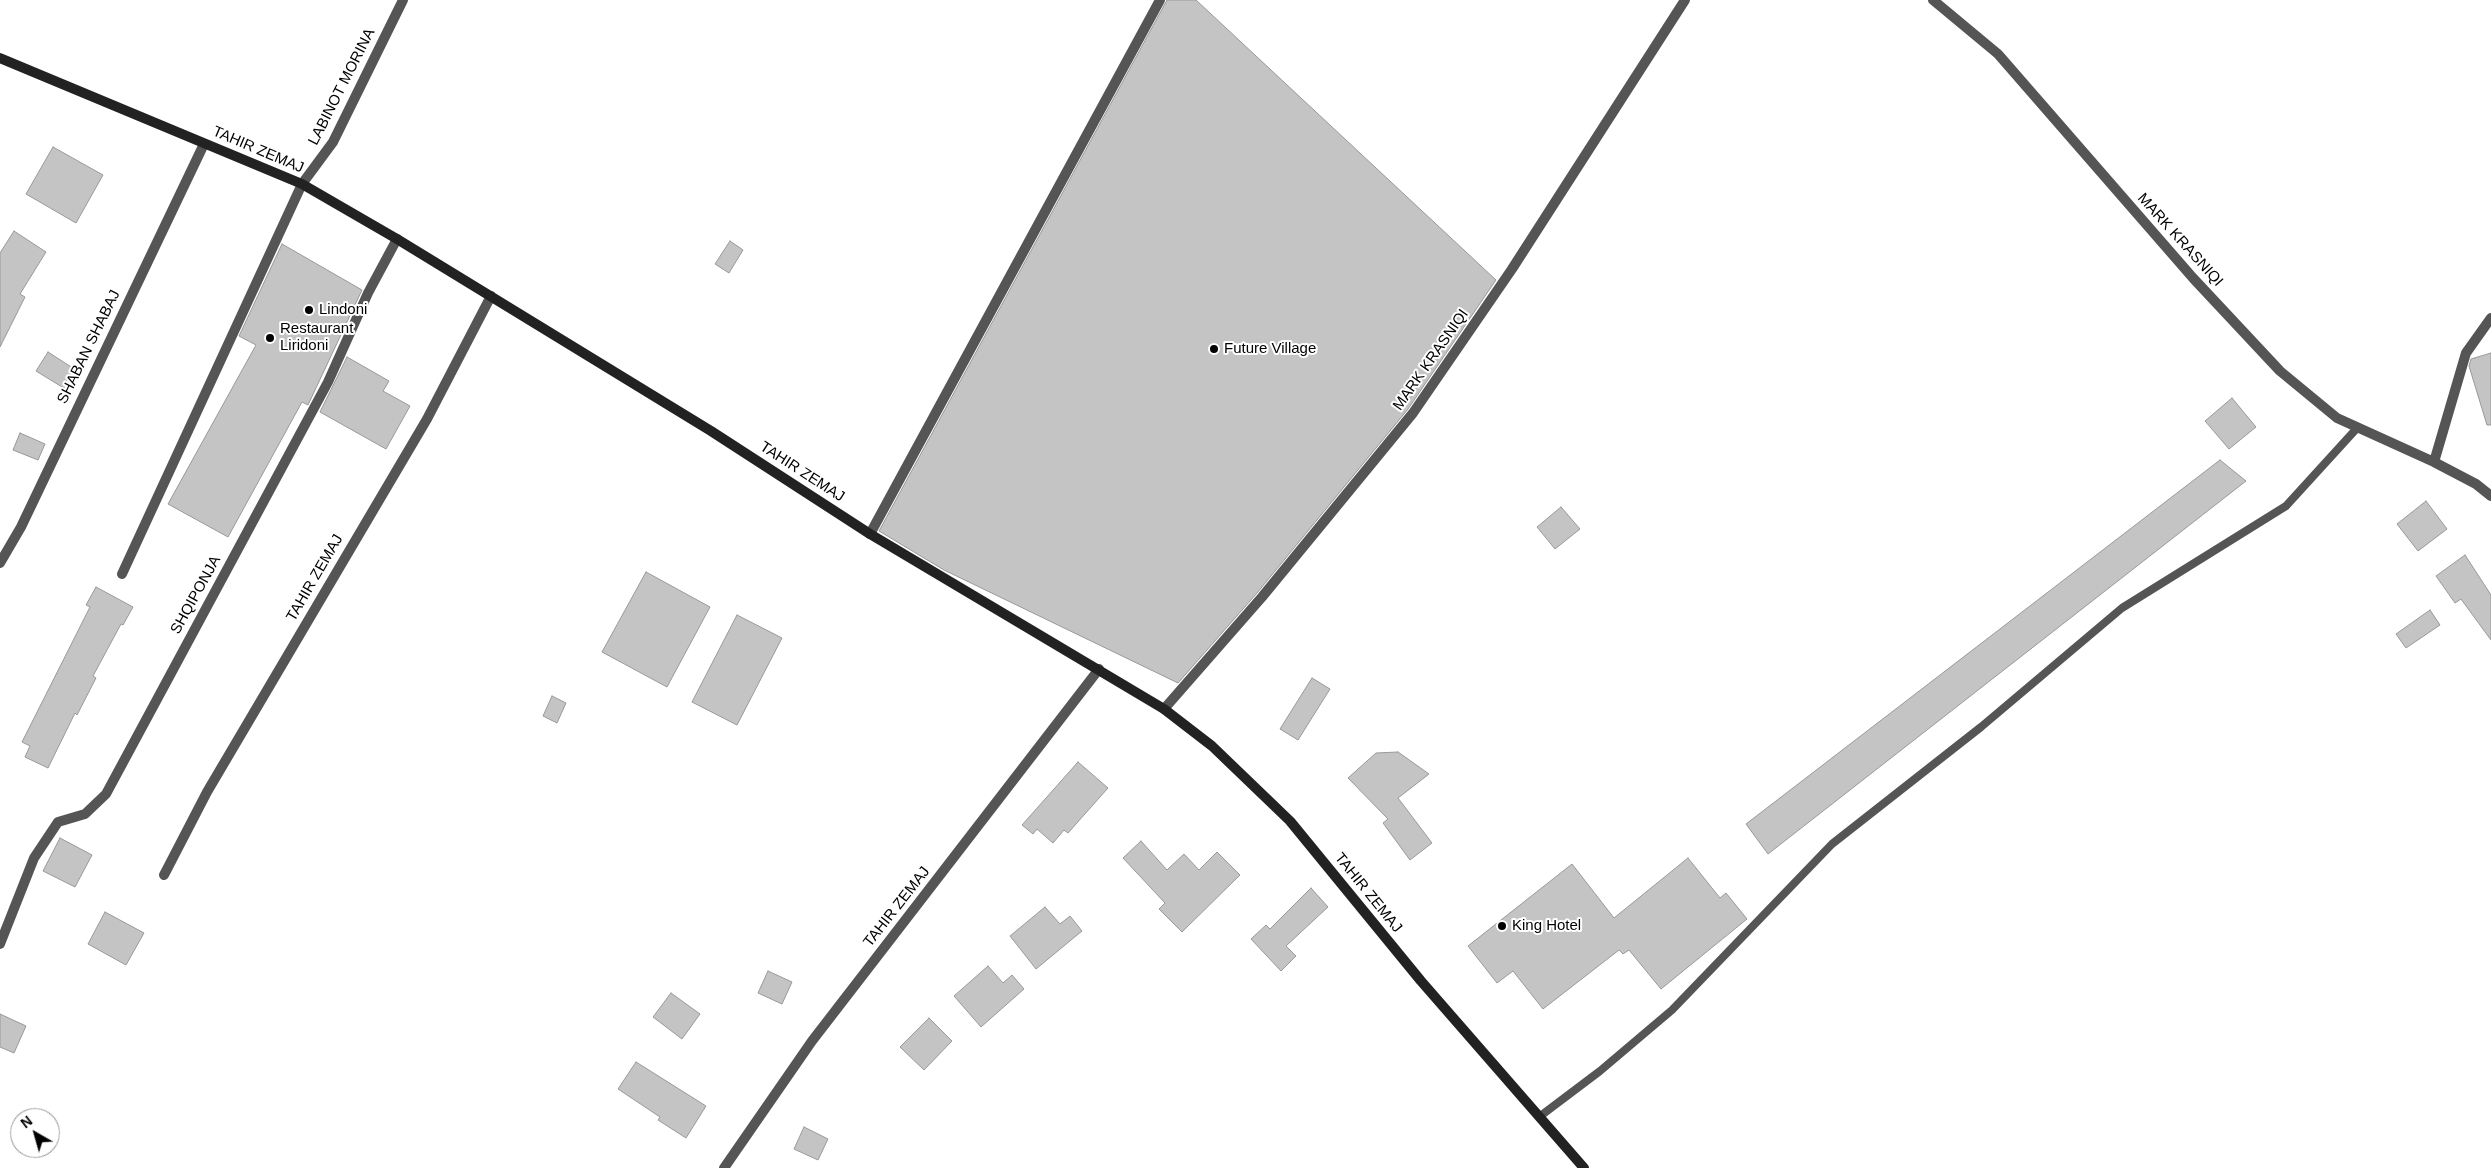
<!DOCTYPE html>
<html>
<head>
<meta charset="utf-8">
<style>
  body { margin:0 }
  #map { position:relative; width:2491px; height:1168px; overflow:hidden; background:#fff; font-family:Arial,sans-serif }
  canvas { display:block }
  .north { position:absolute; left:10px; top:1108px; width:50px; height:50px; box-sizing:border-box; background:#fff; border:1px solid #999; border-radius:50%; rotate:322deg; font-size:14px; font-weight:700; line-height:20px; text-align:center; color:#000 }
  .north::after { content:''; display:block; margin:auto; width:18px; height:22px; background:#000; clip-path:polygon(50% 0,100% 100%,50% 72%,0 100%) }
</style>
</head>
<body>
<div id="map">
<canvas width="2491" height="1168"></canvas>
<div class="north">N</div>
</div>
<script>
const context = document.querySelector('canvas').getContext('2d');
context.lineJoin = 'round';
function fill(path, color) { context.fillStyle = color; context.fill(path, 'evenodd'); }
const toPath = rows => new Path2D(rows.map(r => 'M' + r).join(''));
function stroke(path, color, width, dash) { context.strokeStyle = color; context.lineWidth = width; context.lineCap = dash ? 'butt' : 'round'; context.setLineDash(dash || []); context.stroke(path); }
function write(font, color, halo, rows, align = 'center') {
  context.font = font + ' Arial,sans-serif'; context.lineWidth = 4; context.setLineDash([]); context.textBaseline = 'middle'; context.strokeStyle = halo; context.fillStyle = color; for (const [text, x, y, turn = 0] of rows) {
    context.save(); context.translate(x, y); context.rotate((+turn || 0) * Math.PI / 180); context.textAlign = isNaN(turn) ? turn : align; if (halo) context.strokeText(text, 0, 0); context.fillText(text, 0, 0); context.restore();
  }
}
const building = toPath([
  [1167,0,1196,0,1496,280,1408,409,1257,593,1178,683,944,570,879,531,1167,0],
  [53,147,103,175,76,223,26,194,53,147],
  [14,231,46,252,20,294,25,297,0,347,0,253,14,231],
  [730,241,743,250,729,273,715,264,730,241],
  [282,244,362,290,308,405,302,402,228,537,168,504,256,345,239,336,282,244],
  [48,352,79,372,67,390,36,371,48,352],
  [2491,353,2491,425,2487,425,2469,366,2471,359,2491,353],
  [347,357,389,381,383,391,410,406,386,449,320,412,347,357],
  [2232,398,2256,427,2229,449,2205,421,2232,398],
  [20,433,45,444,38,460,13,450,20,433],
  [2220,460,2246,481,1768,854,1746,824,2220,460],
  [2426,501,2447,529,2418,551,2397,524,2426,501],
  [1561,507,1580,529,1555,549,1537,527,1561,507],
  [2465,555,2491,595,2491,640,2461,599,2455,603,2436,576,2465,555],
  [646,572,710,607,667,687,602,652,646,572],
  [96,587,133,607,123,625,121,624,93,676,96,678,77,715,75,713,48,768,25,757,30,746,22,742,90,607,86,605,96,587],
  [2430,610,2440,625,2406,648,2396,634,2430,610],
  [737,615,782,638,737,725,692,702,737,615],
  [1312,678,1330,689,1298,740,1280,729,1312,678],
  [552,696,566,703,557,723,543,716,552,696],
  [1398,752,1429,774,1398,798,1432,843,1410,860,1383,823,1388,819,1348,778,1376,753,1398,752],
  [1078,762,1108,788,1068,833,1064,830,1053,843,1037,829,1033,834,1022,825,1078,762],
  [60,838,92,855,75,887,43,871,60,838],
  [1141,841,1167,870,1184,854,1199,870,1217,852,1240,875,1182,932,1159,909,1165,903,1123,858,1141,841],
  [1688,858,1720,898,1726,893,1747,919,1661,989,1629,950,1623,954,1619,950,1543,1009,1513,971,1497,983,1468,946,1572,864,1614,918,1688,858],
  [1311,888,1328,907,1286,946,1296,956,1281,971,1251,939,1266,925,1270,929,1311,888],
  [1045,907,1060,924,1070,916,1082,931,1036,969,1010,936,1045,907],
  [105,912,144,933,126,965,88,944,105,912],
  [988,966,1003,983,1012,975,1024,989,981,1027,954,996,988,966],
  [768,971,792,982,782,1004,758,993,768,971],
  [671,993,700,1014,682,1039,653,1017,671,993],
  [0,1014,26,1026,14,1053,0,1047,0,1014],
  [929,1018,952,1041,924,1070,900,1047,929,1018],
  [636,1062,706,1106,686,1138,658,1120,660,1117,618,1089,636,1062],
  [804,1127,828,1139,818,1160,794,1149,804,1127]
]);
fill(building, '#c4c4c4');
stroke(building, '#999', 1);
stroke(toPath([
  [1539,1117,1600,1071,1672,1010,1832,844,1981,727,2122,608,2286,506,2358,427]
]), '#555', 8);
stroke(toPath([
  [1933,0,1998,54,2193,278,2280,371,2337,418,2434,462,2476,484,2491,496],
  [2434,462,2466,353,2491,318],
  [870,534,1160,0],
  [0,563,21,527,204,144],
  [122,574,302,184,333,142,403,0],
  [1164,709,1262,597,1413,413,1512,269,1685,0],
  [164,875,207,792,427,419,491,296],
  [0,944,34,858,58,822,85,814,106,794,328,382,368,293,397,239],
  [724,1168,812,1041,1099,669]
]), '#555', 10);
stroke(toPath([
  [0,58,302,184,397,239,711,431,870,534,1164,709,1212,746,1290,821,1421,981,1584,1168]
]), '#222', 10);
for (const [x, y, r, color] of [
  [309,310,5,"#000"],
  [270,338,5,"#000"],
  [1214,349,5,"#000"],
  [1502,926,5,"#000"]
]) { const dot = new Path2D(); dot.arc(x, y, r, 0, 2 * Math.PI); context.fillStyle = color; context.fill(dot); stroke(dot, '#fff', 2); }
write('15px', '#000', '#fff', [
  ["LABINOT MORINA",342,87,-63],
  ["TAHIR ZEMAJ",258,150,23],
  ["MARK KRASNIQI",2180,240,48],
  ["SHABAN SHABAJ",89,347,-64],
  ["MARK KRASNIQI",1431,360,-55],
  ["TAHIR ZEMAJ",802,472,33],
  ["TAHIR ZEMAJ",315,578,-60],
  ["SHQIPONJA",196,595,-61],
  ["TAHIR ZEMAJ",1368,893,51],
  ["TAHIR ZEMAJ",897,907,-52]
]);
write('15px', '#000', '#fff', [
  ["Lindoni",319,310],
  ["Restaurant",280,329],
  ["Liridoni",280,346],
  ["Future Village",1224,349],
  ["King Hotel",1512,926]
], 'left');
</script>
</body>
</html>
